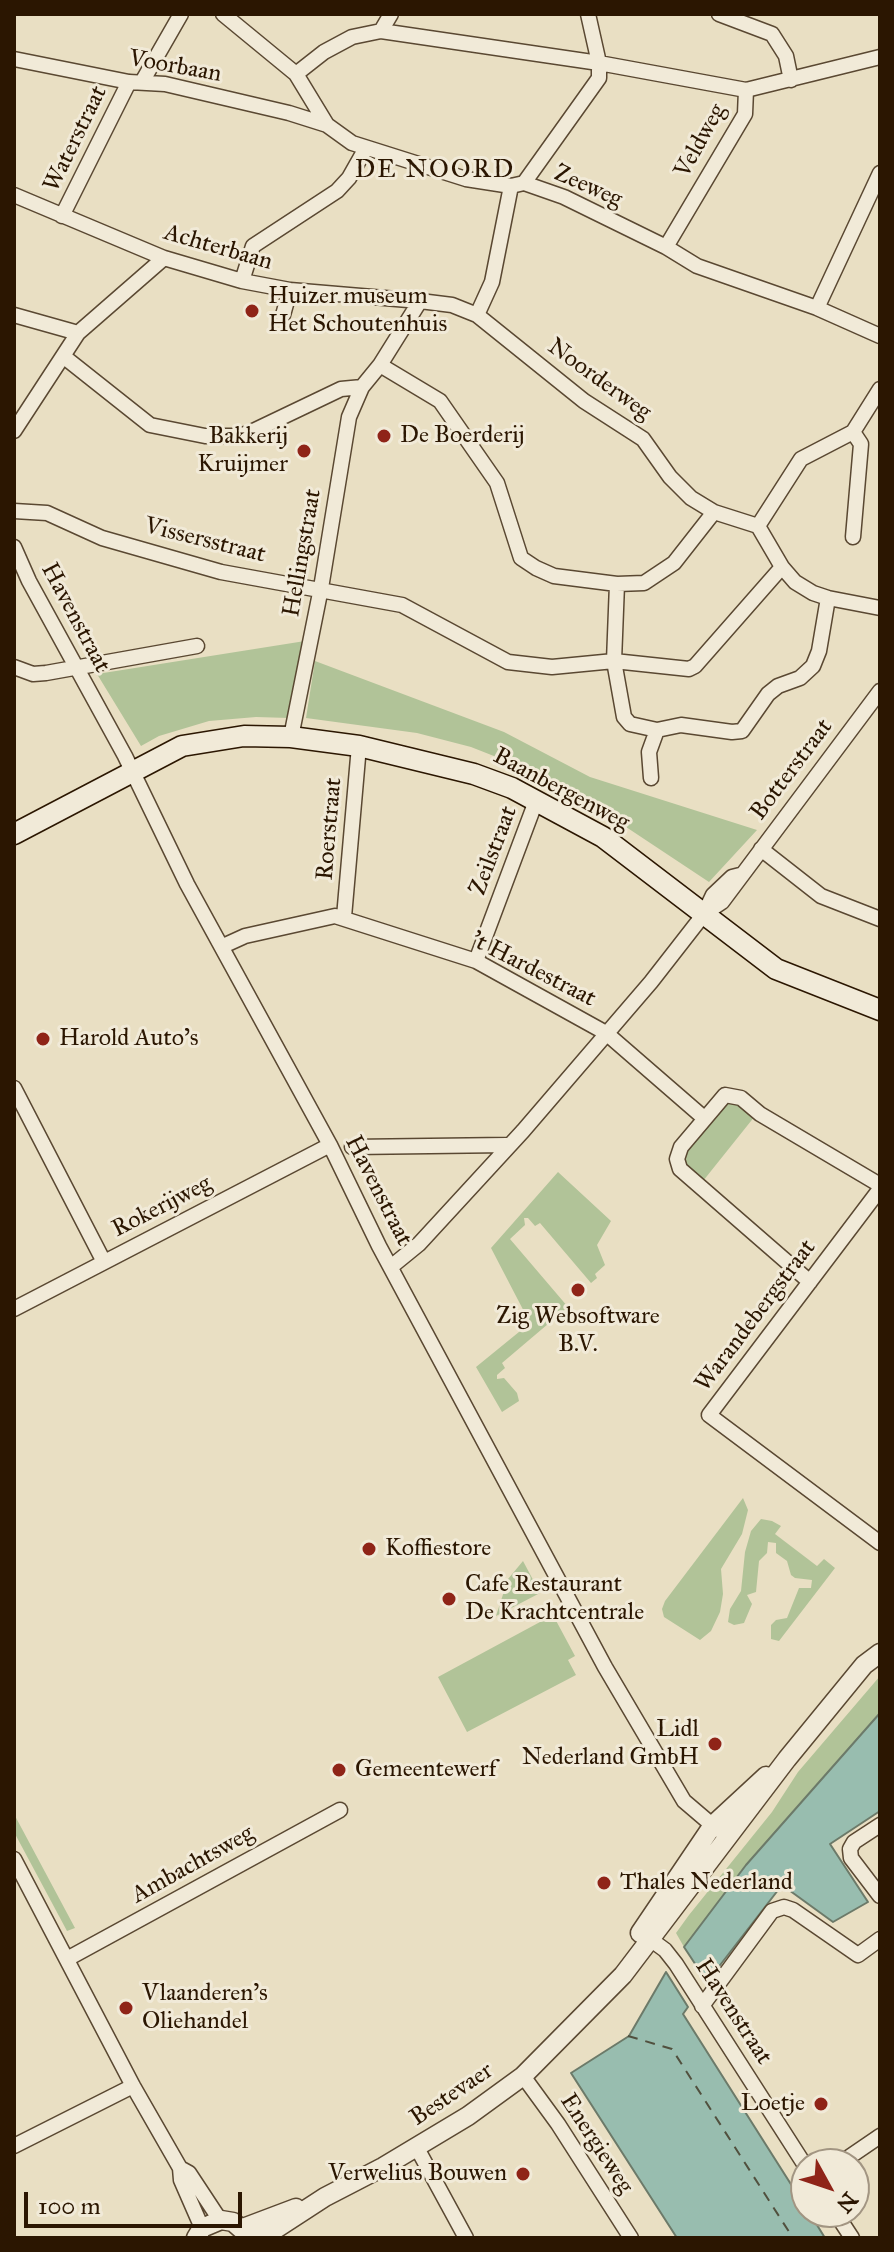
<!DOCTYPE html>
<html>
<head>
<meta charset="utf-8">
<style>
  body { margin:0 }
  #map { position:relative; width:894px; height:2252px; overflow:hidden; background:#e9dfc3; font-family:"IM FELL Great Primer",serif }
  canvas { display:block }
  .frame { position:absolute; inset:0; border:16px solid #2b1601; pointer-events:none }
  .north { position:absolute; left:790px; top:2148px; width:80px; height:80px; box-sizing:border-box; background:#f1ead8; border:2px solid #a29582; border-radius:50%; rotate:130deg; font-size:22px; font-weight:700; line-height:32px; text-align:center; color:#2b1601 }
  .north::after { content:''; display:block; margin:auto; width:28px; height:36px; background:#8f2418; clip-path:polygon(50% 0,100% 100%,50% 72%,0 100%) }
  .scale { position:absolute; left:24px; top:2192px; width:218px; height:36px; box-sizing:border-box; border:4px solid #2b1601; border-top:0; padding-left:10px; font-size:24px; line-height:28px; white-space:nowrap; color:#2b1601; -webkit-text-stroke:6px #f1ead8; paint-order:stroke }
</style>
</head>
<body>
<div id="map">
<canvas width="894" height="2252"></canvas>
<div class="frame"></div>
<div class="north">N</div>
<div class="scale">100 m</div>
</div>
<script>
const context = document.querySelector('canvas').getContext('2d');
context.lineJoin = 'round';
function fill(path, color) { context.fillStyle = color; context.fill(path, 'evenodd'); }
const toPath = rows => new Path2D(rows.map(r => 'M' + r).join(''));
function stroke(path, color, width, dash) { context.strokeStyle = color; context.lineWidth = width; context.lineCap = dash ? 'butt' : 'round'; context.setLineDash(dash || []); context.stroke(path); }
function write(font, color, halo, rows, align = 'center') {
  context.font = font + ' "IM FELL Great Primer",serif'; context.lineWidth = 6; context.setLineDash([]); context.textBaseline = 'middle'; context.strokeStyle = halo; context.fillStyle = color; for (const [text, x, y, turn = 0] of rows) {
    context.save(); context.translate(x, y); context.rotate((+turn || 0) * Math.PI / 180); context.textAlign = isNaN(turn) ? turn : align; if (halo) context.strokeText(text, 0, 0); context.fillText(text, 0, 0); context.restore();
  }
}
fill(toPath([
  [305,641,289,718,256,717,209,721,159,736,141,746,97,674],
  [315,661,504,732,590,777,757,830,709,882,617,821,562,789,504,760,471,747,417,733,306,718],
  [736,1101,755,1116,703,1181,684,1166,682,1151,720,1104],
  [558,1172,611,1221,597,1245,605,1265,595,1274,597,1278,591,1283,540,1223,535,1226,528,1218,524,1218,525,1225,510,1239,568,1307,502,1363,505,1368,497,1375,497,1379,504,1378,517,1393,519,1401,502,1412,476,1367,530,1323,491,1248],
  [743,1498,748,1510,742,1534,721,1569,723,1594,720,1612,711,1631,700,1640,664,1617,662,1609,665,1601],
  [761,1519,772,1521,781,1526,775,1534,817,1566,824,1559,835,1568,779,1641,771,1639,771,1625,776,1620,787,1618,799,1588,811,1588,812,1580,795,1578,791,1575,787,1561,776,1553,776,1543,768,1542,767,1553,759,1561,756,1592,747,1595,752,1604,744,1623,734,1625,728,1622,730,1609,741,1591,745,1552,751,1531],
  [523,1561,540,1593,496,1616,508,1579],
  [553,1615,575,1656,568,1660,576,1675,467,1732,438,1677],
  [880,1676,880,1713,746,1865,684,1947,676,1933,689,1915,772,1812,798,1772],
  [14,1814,75,1928,67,1931,14,1832]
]), '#b1c398');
const water = toPath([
  [880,1713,880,1811,830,1844,868,1902,833,1922,782,1885,707,1982,684,1947,746,1865,880,1713],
  [666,1972,688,2007,683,2014,806,2208,806,2212,809,2212,825,2238,677,2238,571,2073,629,2036,666,1972]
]);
fill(water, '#98bdaf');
stroke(water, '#6c7a69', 2);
stroke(toPath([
  [628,2036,672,2049,793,2238]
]), '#51503e', 2, [10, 8]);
const minor = toPath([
  [223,14,296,74,327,125,352,143,466,179,511,186,524,183,564,197,666,247,697,266,817,308,880,336],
  [719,14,772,34,786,56,791,80],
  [381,31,599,63,746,90],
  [14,59,129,82,165,84,289,113,327,125],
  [296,74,324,52,352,37,381,31,391,14],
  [142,82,181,14],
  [524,183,599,78,599,63,588,14],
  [14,195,164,258,242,281,290,290,420,301],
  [62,216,129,82],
  [666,247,745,114,746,90,880,57],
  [242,281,253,246,337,191,349,178,366,148],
  [817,308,880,173],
  [14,315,78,333],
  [283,315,290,290],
  [477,315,584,401,643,439,670,477,691,498,714,512,758,526,782,567,795,582,813,593,828,598,880,608],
  [63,356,150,425,205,436,237,436,249,433,341,389,362,387],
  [380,365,440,401,497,483,521,558,536,568,554,576,617,584,644,583,674,563,714,512],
  [14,431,78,333,164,258],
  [853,432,861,444,853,537],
  [14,511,47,513,102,538,221,572,402,605,508,662,552,667,614,661,689,669,695,666,782,567],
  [758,526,801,459,853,432,880,389],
  [14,547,29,581,125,756,187,884,330,1145,379,1246,605,1667,684,1801,718,1830],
  [617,584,614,661,624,717,630,724,657,730,681,725,732,732,742,731,768,694,778,686,800,678,813,666,819,651,828,598],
  [14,667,33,674,46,673,197,646],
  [291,737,321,588,349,417,362,387,380,365,420,301,452,305,477,315,492,282,511,186],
  [651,778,649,752,657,730],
  [761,849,821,896,880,919],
  [704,914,722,902,880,691],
  [344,917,359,746],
  [223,946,245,936,335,916,476,961,606,1033,704,1118],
  [476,961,536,801],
  [14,1088,104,1262],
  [352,1147,507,1145],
  [880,1189,709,1415,880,1543],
  [392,1266,419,1244,523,1131,651,982,704,914,713,895,732,877,740,875],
  [810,1282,680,1169,677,1159,681,1147,725,1095,741,1098,760,1114,880,1185],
  [14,1309,330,1145],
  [880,1825,854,1842,850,1849,851,1858,880,1896],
  [14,1859,133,2086,180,2168,181,2180,202,2228],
  [648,1933,650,1939,665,1950,676,1964,806,2167],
  [67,1959,340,1810],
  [702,2006,772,1911,784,1907,793,1910,858,1955,880,1939],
  [523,2076,558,2124,631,2238],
  [14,2146,133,2086],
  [417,2148,466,2238],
  [839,2164,880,2136],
  [180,2168,189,2173,220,2220],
  [835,2212,852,2238]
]);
const tertiary = toPath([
  [640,1933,713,1825,766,1776],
  [243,2228,296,2208],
  [196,2238,202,2228,221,2220,233,2222,248,2235],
  [262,2238,325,2197,383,2167,468,2116,523,2076,623,1975,787,1759,864,1665,880,1653]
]);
const secondary = toPath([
  [14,834,182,746,244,736,291,737,359,746,474,774,512,788,603,837,776,969,880,1010]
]);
stroke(minor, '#5a4832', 17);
stroke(tertiary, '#5a4832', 21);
stroke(secondary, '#2b1601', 23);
stroke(minor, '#f1ead8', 14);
stroke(tertiary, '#f1ead8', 18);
stroke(secondary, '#f1ead8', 20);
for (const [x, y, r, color] of [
  [252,311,8,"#8f2418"],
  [384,436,8,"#8f2418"],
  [304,451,8,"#8f2418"],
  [43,1039,8,"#8f2418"],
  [578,1290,8,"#8f2418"],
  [369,1549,8,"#8f2418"],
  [449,1599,8,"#8f2418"],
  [715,1744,8,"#8f2418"],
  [339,1770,8,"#8f2418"],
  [604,1883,8,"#8f2418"],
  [126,2008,8,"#8f2418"],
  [821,2104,8,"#8f2418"],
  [523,2174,8,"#8f2418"]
]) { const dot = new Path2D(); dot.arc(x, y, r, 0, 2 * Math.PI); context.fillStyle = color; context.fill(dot); stroke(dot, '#f1ead8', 3); }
write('24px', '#2b1601', '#f1ead8', [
  ["Voorbaan",175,67,10],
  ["Waterstraat",76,139,-64],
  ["Veldweg",701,141,-61],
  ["Zeeweg",588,187,24],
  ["Achterbaan",218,248,16],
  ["Noorderweg",599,380,36],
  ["Vissersstraat",205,541,14],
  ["Hellingstraat",303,553,-80],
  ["Havenstraat",75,618,62],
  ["Botterstraat",792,770,-53],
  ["Baanbergenweg",561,790,28],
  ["Roerstraat",330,829,-85],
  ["Zeilstraat",494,851,-69],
  ["'t Hardestraat",533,970,27],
  ["Havenstraat",378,1191,63],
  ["Rokerijweg",162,1207,-27],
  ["Warandebergstraat",756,1316,-53],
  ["Ambachtsweg",193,1865,-29],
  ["Havenstraat",733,2012,57],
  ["Bestevaer",452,2095,-34],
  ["Energieweg",596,2144,57]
]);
write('24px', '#2b1601', '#f1ead8', [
  ["Huizer museum",268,297],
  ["Het Schoutenhuis",268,325],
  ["De Boerderij",400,436],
  ["Bakkerij",288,437,"right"],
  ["Kruijmer",288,465,"right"],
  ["Harold Auto's",59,1039],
  ["Zig Websoftware",578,1317,"center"],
  ["B.V.",578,1345,"center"],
  ["Koffiestore",385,1549],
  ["Cafe Restaurant",465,1585],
  ["De Krachtcentrale",465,1613],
  ["Lidl",699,1730,"right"],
  ["Nederland GmbH",699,1758,"right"],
  ["Gemeentewerf",355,1770],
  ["Thales Nederland",620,1883],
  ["Vlaanderen's",142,1994],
  ["Oliehandel",142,2022],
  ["Loetje",805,2104,"right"],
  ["Verwelius Bouwen",507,2174,"right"]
], 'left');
context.letterSpacing = '2px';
write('26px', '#2b1601', '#f1ead8', [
  ["DE NOORD",435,171]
]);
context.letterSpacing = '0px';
</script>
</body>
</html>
